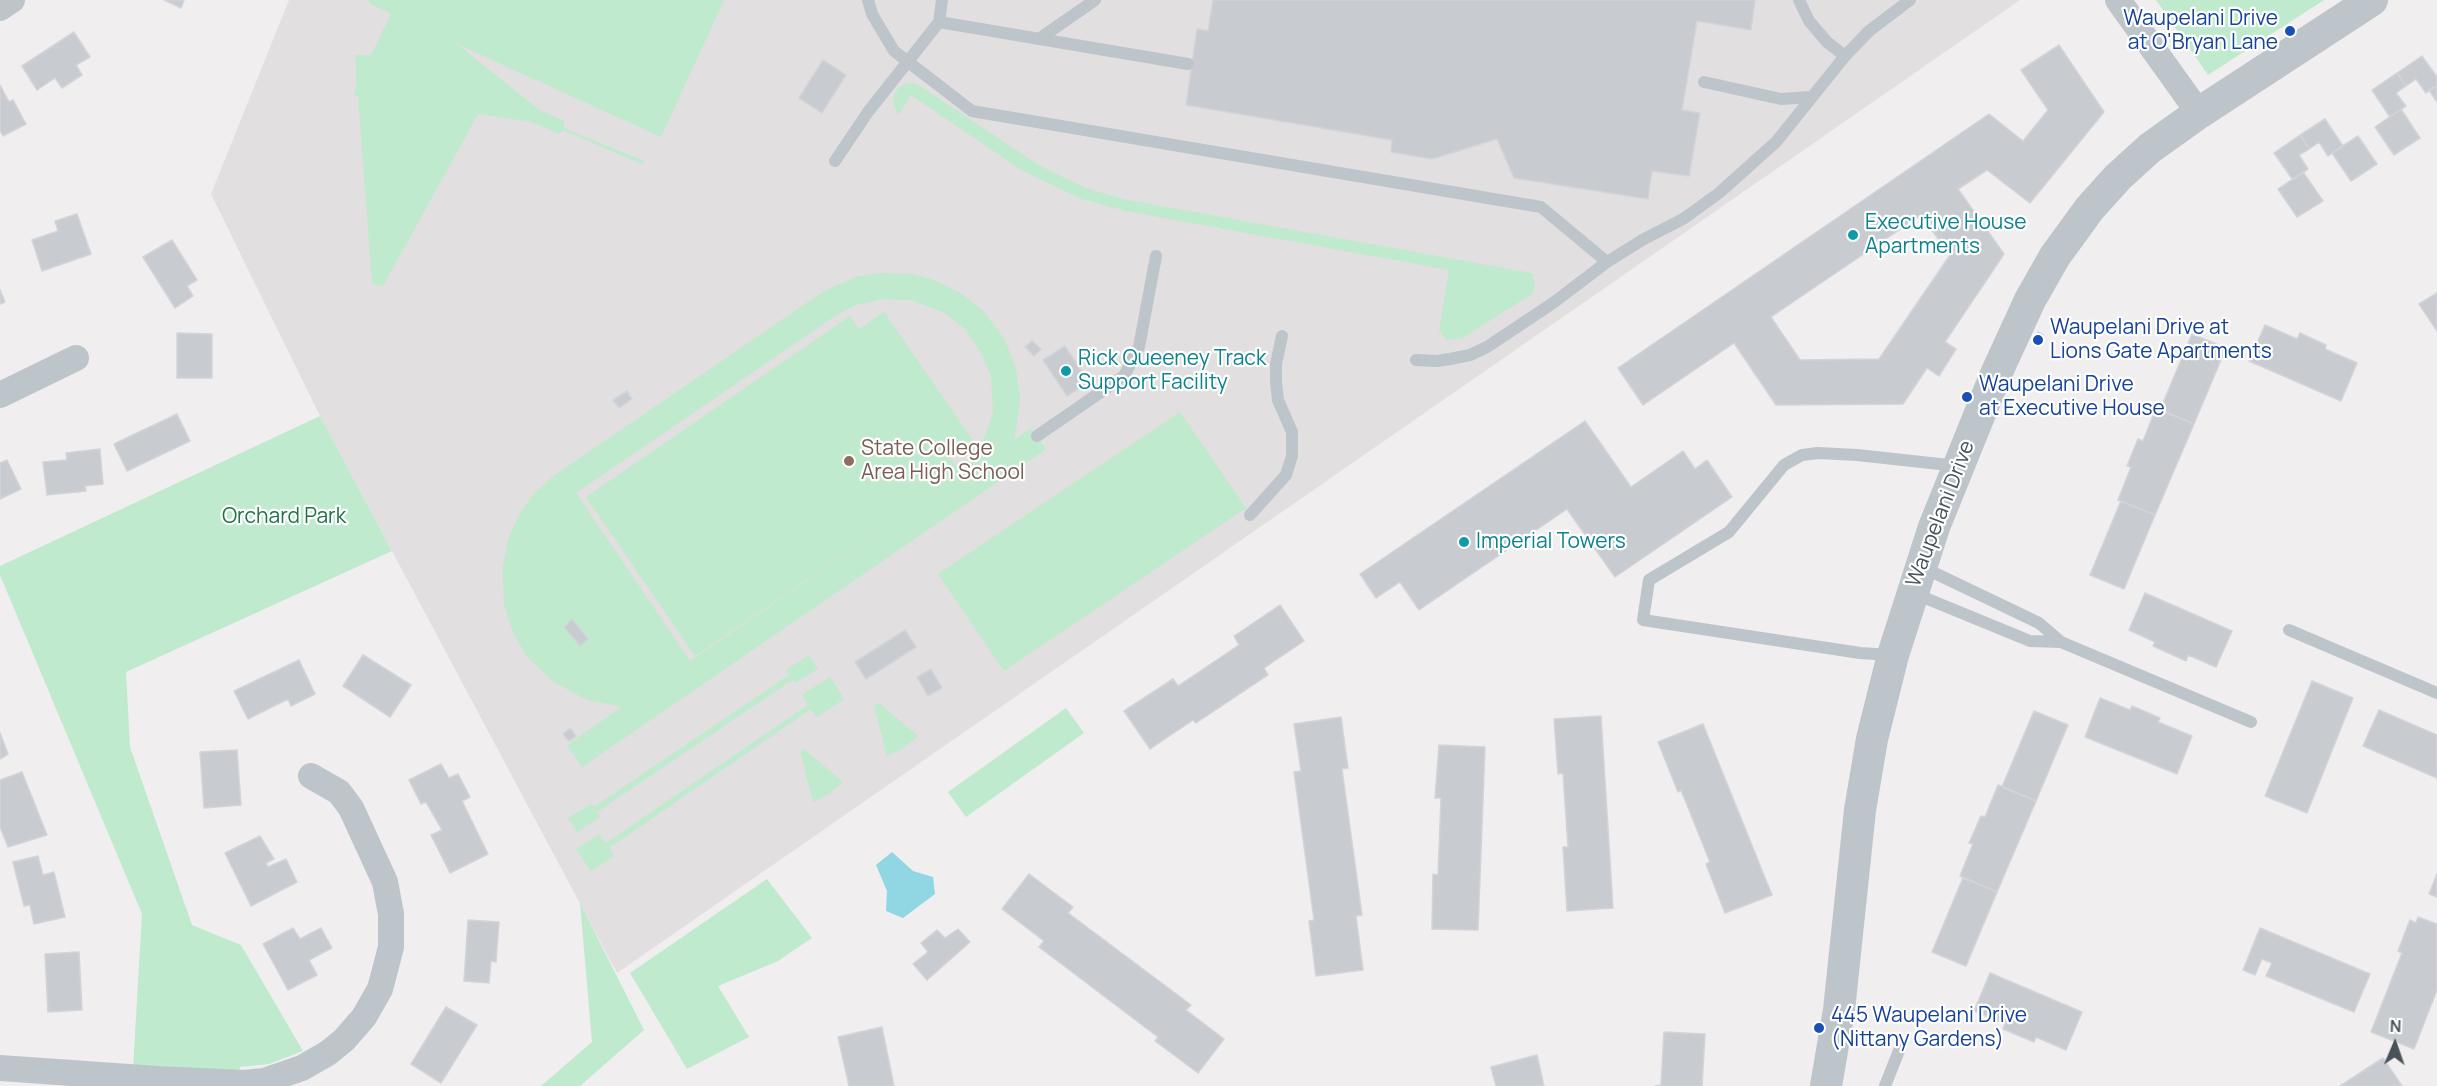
<!DOCTYPE html>
<html>
<head>
<meta charset="utf-8">
<style>
  body { margin:0 }
  #map { position:relative; width:2437px; height:1086px; overflow:hidden; background:#f0eeee; font-family:Manrope,sans-serif }
  canvas { display:block }
  .north { position:absolute; left:2365px; top:1014px; width:60px; height:60px; -webkit-text-stroke:4px #fff; paint-order:stroke; rotate:2deg; font-size:16px; font-weight:700; line-height:24px; text-align:center; color:#475259 }
  .north::after { content:''; display:block; margin:auto; width:21px; height:27px; background:#475259; clip-path:polygon(50% 0,100% 100%,50% 72%,0 100%) }
</style>
</head>
<body>
<div id="map">
<canvas width="2437" height="1086"></canvas>
<div class="north">N</div>
</div>
<script>
const context = document.querySelector('canvas').getContext('2d');
context.lineJoin = 'round';
function fill(path, color) { context.fillStyle = color; context.fill(path, 'evenodd'); }
const toPath = rows => new Path2D(rows.map(r => 'M' + r).join(''));
function stroke(path, color, width, dash) { context.strokeStyle = color; context.lineWidth = width; context.lineCap = dash ? 'butt' : 'round'; context.setLineDash(dash || []); context.stroke(path); }
function write(font, color, halo, rows, align = 'center') {
  context.font = font + ' Manrope,sans-serif'; context.lineWidth = 4.5; context.setLineDash([]); context.textBaseline = 'middle'; context.strokeStyle = halo; context.fillStyle = color; for (const [text, x, y, turn = 0] of rows) {
    context.save(); context.translate(x, y); context.rotate((+turn || 0) * Math.PI / 180); context.textAlign = isNaN(turn) ? turn : align; if (halo) context.strokeText(text, 0, 0); context.fillText(text, 0, 0); context.restore();
  }
}
fill(toPath([
  [289,0,2020,0,617,973,320,416,211,194]
]), '#e1dfdf');
fill(toPath([
  [370,0,724,0,661,137,457,44,538,109,564,121,564,128,644,161,643,165,563,130,559,134,532,122,478,114,383,286,372,283,358,96,353,95,357,85,355,55,371,55,391,14,369,3],
  [2156,0,2324,0,2208,75],
  [907,83,917,84,1040,166,1086,188,1123,199,1526,272,1533,274,1535,288,1532,294,1462,338,1447,340,1439,331,1449,270,1131,212,1081,199,1023,171,911,95,898,115,893,103,894,95,898,88],
  [879,273,913,274,934,280,961,293,984,312,1005,340,1016,369,1020,396,1018,418,1014,440,1031,428,1046,449,582,767,567,745,622,707,587,700,554,682,527,657,513,632,504,605,502,570,509,537,521,511,534,494,555,475,824,291,856,277],
  [883,299,911,300,945,313,966,330,980,351,991,376,993,413,979,452,961,474,950,458,974,442,884,312,859,329,850,316,586,497,695,656,960,475,690,661,576,493,835,316,855,305],
  [1180,412,1246,508,1004,671,938,574],
  [320,416,392,551,126,672,130,747,192,925,241,945,303,1051,269,1064,240,1067,237,1086,132,1086,142,914,0,575,0,566],
  [809,655,818,669,795,683,792,680,597,812,600,817,577,832,568,818,591,804,594,807,789,675,786,670],
  [830,677,844,699,817,717,811,709,609,848,614,856,591,871,576,849,599,834,606,843,808,705,802,695],
  [879,703,918,736,904,748,887,756,874,705],
  [1066,708,1084,733,966,817,948,792],
  [804,749,843,782,829,794,813,802,800,751],
  [767,879,812,938,778,961,718,986,749,1037,687,1069,630,973],
  [580,903,644,1030,580,1086,541,1086,592,1042]
]), '#bfeace');
fill(toPath([
  [892,852,913,871,933,877,935,894,903,918,886,911,887,891,876,865]
]), '#90d6e3');
const building = toPath([
  [164,0,184,0,181,8,164,0],
  [1213,0,1755,0,1751,30,1697,21,1682,110,1700,113,1689,176,1652,171,1648,199,1514,178,1497,139,1432,159,1391,152,1392,140,1186,105,1197,29,1208,31,1213,0],
  [74,32,90,57,76,65,82,75,62,88,55,78,37,90,22,66,74,32],
  [2059,45,2104,112,2030,203,1987,170,1958,189,2004,254,1945,342,1956,349,1939,376,1927,368,1903,404,1776,405,1734,343,1643,405,1618,368,1989,114,2023,141,2048,110,2021,70,2059,45],
  [1921,215,1950,255,1879,359,1800,360,1771,317,1921,215],
  [2422,56,2437,77,2437,85,2426,93,2416,79,2406,86,2397,73,2422,56],
  [823,60,846,75,822,113,799,98,823,60],
  [2397,73,2406,86,2396,93,2406,106,2390,117,2372,90,2397,73],
  [0,85,9,102,13,100,26,124,3,136,0,130,0,85],
  [2437,85,2437,102,2429,90,2437,85],
  [2401,109,2420,138,2394,155,2375,127,2401,109],
  [2325,119,2343,146,2328,156,2319,142,2309,149,2300,135,2325,119],
  [2300,135,2309,149,2299,155,2308,169,2293,180,2274,153,2300,135],
  [2358,136,2377,164,2351,181,2332,153,2358,136],
  [2303,172,2323,201,2297,217,2278,189,2303,172],
  [77,214,91,254,42,271,32,240,58,231,55,221,77,214],
  [172,240,197,280,187,286,193,296,175,308,143,257,172,240],
  [0,290,5,302,0,304,0,290],
  [2437,293,2437,331,2419,304,2437,293],
  [2265,325,2297,339,2300,333,2326,345,2325,349,2357,363,2341,401,2249,361,2265,325],
  [2038,332,2043,335,2038,346,2033,343,2038,332],
  [177,333,212,334,212,378,177,378,177,333],
  [2192,334,2226,348,2194,424,2160,410,2192,334],
  [1032,341,1041,349,1034,356,1025,347,1032,341],
  [1065,346,1089,382,1067,396,1043,360,1065,346],
  [627,391,632,399,619,408,613,400,627,391],
  [2156,408,2194,424,2155,515,2118,500,2131,467,2127,466,2138,439,2143,441,2156,408],
  [177,414,190,441,127,471,114,444,177,414],
  [1585,421,1631,487,1683,451,1695,469,1707,460,1732,497,1615,577,1567,509,1419,610,1400,582,1376,598,1360,574,1585,421],
  [100,449,103,484,85,486,86,491,47,495,43,462,67,460,66,453,100,449],
  [7,460,21,489,0,499,0,463,7,460],
  [2121,501,2155,515,2124,589,2090,575,2121,501],
  [2145,593,2232,631,2216,667,2188,655,2186,661,2153,646,2155,642,2129,630,2145,593],
  [1280,605,1304,641,1264,668,1268,675,1196,723,1193,720,1150,749,1124,711,1173,679,1178,686,1239,645,1234,636,1280,605],
  [572,619,588,639,580,646,564,627,572,619],
  [905,630,916,647,866,679,855,662,905,630],
  [363,655,411,685,390,717,343,686,363,655],
  [299,660,315,694,291,706,288,699,248,719,234,691,299,660],
  [931,669,942,688,928,696,917,677,931,669],
  [2312,681,2353,698,2307,813,2265,796,2312,681],
  [2100,698,2130,710,2132,706,2160,718,2158,722,2192,736,2177,774,2085,737,2100,698],
  [2379,710,2437,735,2437,778,2363,746,2379,710],
  [2034,711,2068,725,2036,801,2002,787,2034,711],
  [1601,716,1613,908,1567,911,1563,847,1568,847,1563,773,1558,774,1554,719,1601,716],
  [1341,717,1348,768,1342,769,1362,915,1356,916,1363,970,1316,976,1309,921,1314,920,1294,772,1301,771,1294,724,1341,717],
  [1703,724,1772,895,1725,913,1706,864,1710,862,1681,790,1678,792,1658,742,1703,724],
  [570,728,576,736,569,741,563,734,570,728],
  [0,733,8,754,0,759,0,733],
  [1439,745,1485,747,1478,930,1432,929,1433,874,1438,875,1441,798,1435,798,1439,745],
  [237,750,241,805,204,808,200,752,237,750],
  [441,764,449,778,458,774,470,797,462,801,488,854,450,873,431,835,442,830,426,802,421,804,409,780,441,764],
  [22,772,47,835,8,847,0,827,0,780,22,772],
  [1998,785,2036,801,1997,892,1960,876,1973,844,1969,843,1981,816,1985,817,1998,785],
  [260,836,274,859,266,863,268,867,286,859,297,882,251,906,225,853,260,836],
  [38,856,43,875,54,872,65,917,34,924,30,905,24,906,13,862,38,856],
  [1029,874,1073,907,1068,913,1191,1005,1186,1010,1224,1039,1198,1073,1155,1041,1158,1037,1039,947,1044,941,1002,909,1029,874],
  [2437,874,2437,897,2429,894,2437,874],
  [1963,878,1997,892,1966,966,1932,952,1963,878],
  [2418,917,2437,924,2437,990,2414,1049,2371,1032,2402,953,2398,951,2410,920,2416,923,2418,917],
  [468,920,499,922,496,962,491,961,489,983,464,981,468,920],
  [293,928,300,939,321,928,332,948,309,960,317,975,288,990,263,944,293,928],
  [2260,928,2370,974,2354,1012,2266,976,2272,963,2262,959,2255,975,2243,970,2260,928],
  [958,929,970,942,927,980,913,964,928,952,921,943,937,930,945,938,958,929],
  [79,952,82,1010,48,1012,45,954,79,952],
  [1990,973,2082,1012,2066,1050,2036,1037,2034,1042,2003,1029,2005,1024,1974,1011,1990,973],
  [446,1007,477,1025,441,1083,411,1064,446,1007],
  [882,1027,894,1086,849,1086,838,1037,882,1027],
  [1664,1032,1705,1034,1702,1086,1655,1086,1661,1085,1664,1032],
  [1537,1055,1544,1086,1496,1086,1491,1067,1537,1055],
  [2383,1058,2402,1086,2340,1086,2383,1058]
]);
fill(building, '#c8cbd0');
stroke(building, '#d2d4d9', 1.5);
stroke(toPath([
  [868,0,872,14,894,51,972,111,1541,207,1607,262],
  [1799,0,1809,21,1827,42,1845,56],
  [939,22,942,0],
  [1039,39,1095,0],
  [1704,82,1781,99,1811,97],
  [835,161,868,112,939,22,1188,64],
  [1416,360,1437,361,1450,359,1470,355,1487,347,1553,303,1607,262,1644,239,1683,219,1719,193,1776,142,1845,56,1869,31,1910,0],
  [1037,436,1124,376,1139,347,1156,256],
  [1250,515,1286,475,1292,456,1292,432,1278,400,1276,382,1276,364,1282,336],
  [1922,567,2039,623,2061,642,2251,722],
  [1913,593,2030,641,2061,642],
  [2289,630,2437,693],
  [1891,655,1860,653,1643,620,1649,580,1729,532,1784,465,1802,455,1818,453,1857,455,1958,466],
  [1885,1086,1902,1043]
]), '#bdc5cb', 12);
stroke(toPath([
  [2118,0,2199,113],
  [0,8,12,0],
  [0,395,76,358],
  [0,1068,157,1079,244,1083,264,1081,302,1068,328,1053,344,1040,364,1017,380,989,391,947,391,914,385,882,351,808,339,792,311,776]
]), '#bdc5cb', 26);
stroke(toPath([
  [1826,1086,1839,1010,1860,810,1872,739,1893,655,1934,527,1996,374,2030,300,2055,256,2090,208,2118,177,2150,148,2199,113,2372,0]
]), '#bdc5cb', 32);
for (const [x, y, r, color] of [
  [2290,31,6,"#1a4fb4"],
  [1853,235,6,"#0f9aa8"],
  [2038,340,6,"#1a4fb4"],
  [1066,371,6,"#0f9aa8"],
  [1967,397,6,"#1a4fb4"],
  [849,461,6,"#8d6e63"],
  [1464,542,6,"#0f9aa8"],
  [1819,1028,6,"#1a4fb4"]
]) { const dot = new Path2D(); dot.arc(x, y, r, 0, 2 * Math.PI); context.fillStyle = color; context.fill(dot); stroke(dot, '#fff', 2); }
write('21px', '#164399', '#fff', [
  ["Waupelani Drive",2278,19,"right"],
  ["at O'Bryan Lane",2278,43,"right"],
  ["Waupelani Drive at",2050,328],
  ["Lions Gate Apartments",2050,352],
  ["Waupelani Drive",1979,385],
  ["at Executive House",1979,409],
  ["445 Waupelani Drive",1831,1016],
  ["(Nittany Gardens)",1831,1040]
], 'left');
write('21px', '#0d838f', '#fff', [
  ["Executive House",1865,223],
  ["Apartments",1865,247],
  ["Rick Queeney Track",1078,359],
  ["Support Facility",1078,383],
  ["Imperial Towers",1476,542]
], 'left');
write('21px', '#785e54', '#fff', [
  ["State College",861,449],
  ["Area High School",861,473]
], 'left');
write('21px', '#475259', '#fff', [
  ["Waupelani Drive",1941,514,-69]
]);
write('21px', '#1f7345', '#fff', [
  ["Orchard Park",284,517]
]);
</script>
</body>
</html>
